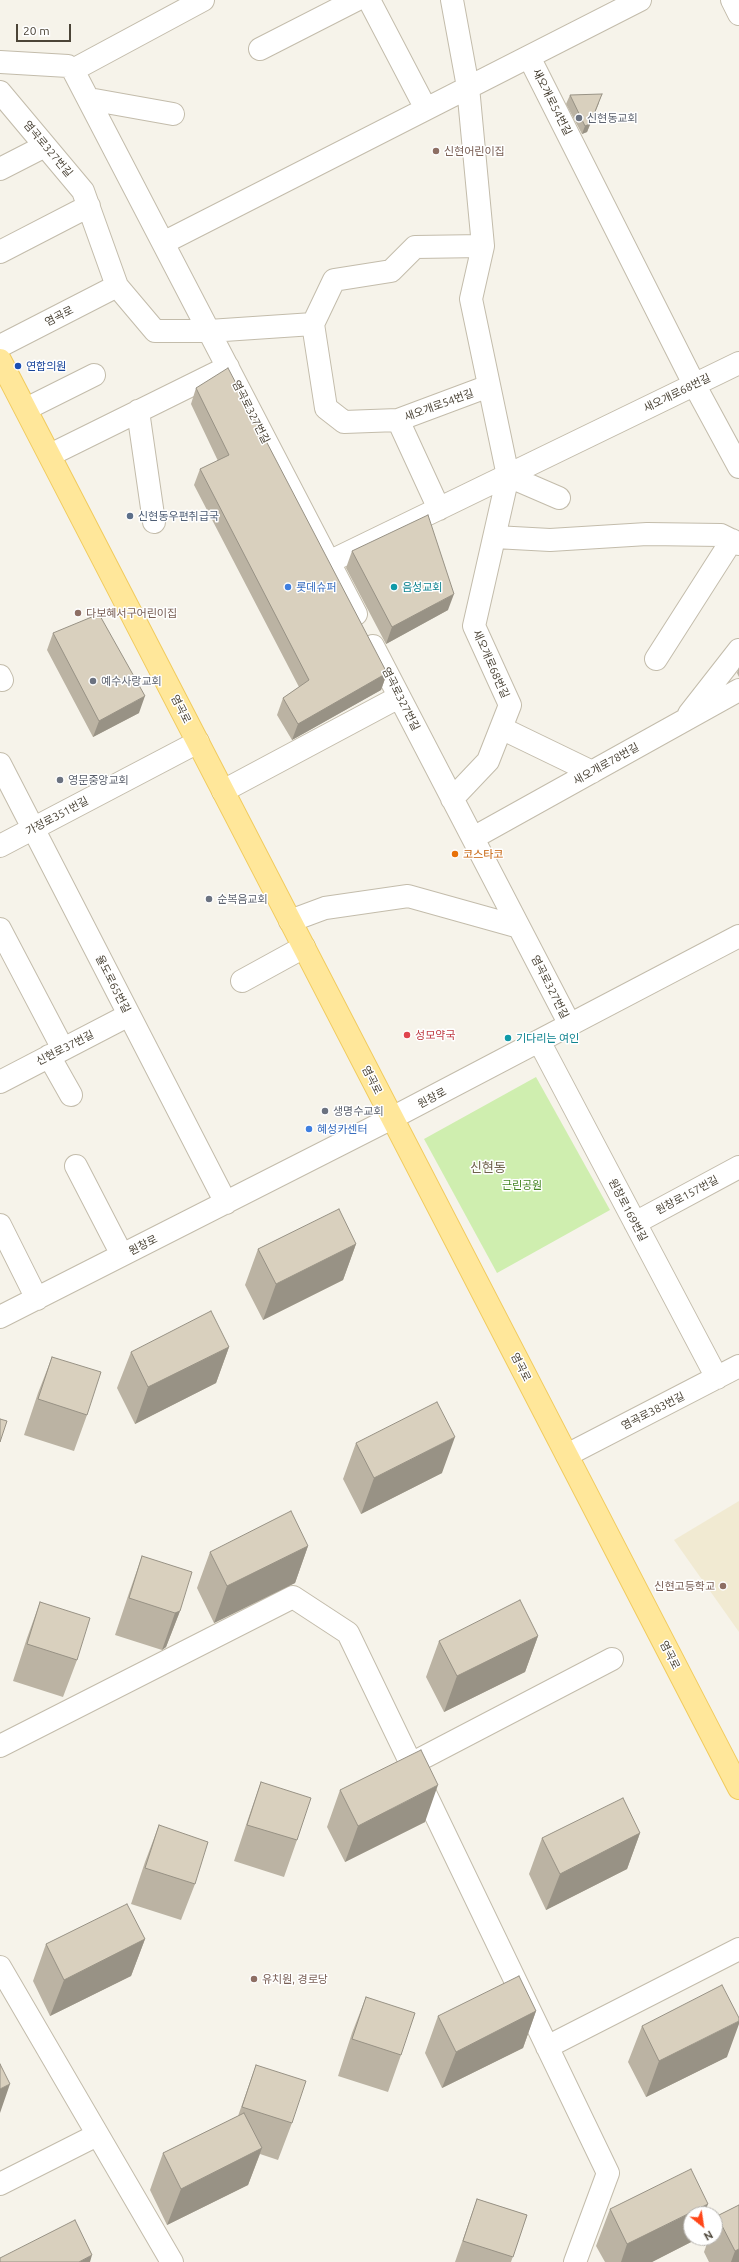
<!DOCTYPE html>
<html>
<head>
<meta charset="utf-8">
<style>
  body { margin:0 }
  #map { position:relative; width:739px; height:2262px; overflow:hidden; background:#f6f3ea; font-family:Ubuntu,sans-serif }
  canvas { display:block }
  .north { position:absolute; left:683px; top:2206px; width:40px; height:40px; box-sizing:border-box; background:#fff; border:1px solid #b7b4af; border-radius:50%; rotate:150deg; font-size:11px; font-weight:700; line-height:16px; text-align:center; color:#4b4437 }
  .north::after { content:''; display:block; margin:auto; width:14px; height:18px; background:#ff4618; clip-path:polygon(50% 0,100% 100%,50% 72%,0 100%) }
  .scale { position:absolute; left:16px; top:24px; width:55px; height:18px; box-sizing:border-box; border:2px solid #4b4437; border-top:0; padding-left:5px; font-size:12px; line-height:14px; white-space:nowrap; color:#4b4437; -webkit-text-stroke:3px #fff; paint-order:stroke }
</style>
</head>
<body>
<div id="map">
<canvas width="739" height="2262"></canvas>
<div class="north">N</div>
<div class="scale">20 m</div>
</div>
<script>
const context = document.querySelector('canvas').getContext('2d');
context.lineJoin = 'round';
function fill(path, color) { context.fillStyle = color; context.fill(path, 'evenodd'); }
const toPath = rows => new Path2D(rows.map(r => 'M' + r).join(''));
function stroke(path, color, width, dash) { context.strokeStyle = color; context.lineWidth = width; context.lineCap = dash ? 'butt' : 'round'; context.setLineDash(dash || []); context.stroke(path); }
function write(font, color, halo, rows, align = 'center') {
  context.font = font + ' Ubuntu,"Noto Sans KR",sans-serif'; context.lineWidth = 3; context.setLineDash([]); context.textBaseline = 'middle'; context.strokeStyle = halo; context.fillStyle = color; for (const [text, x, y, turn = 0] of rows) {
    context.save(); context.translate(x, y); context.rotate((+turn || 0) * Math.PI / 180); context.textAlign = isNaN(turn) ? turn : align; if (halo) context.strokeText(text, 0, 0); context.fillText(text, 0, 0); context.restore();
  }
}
fill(toPath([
  [739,1501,739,1632,674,1540]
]), '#f1ead2');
fill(toPath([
  [536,1077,610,1210,497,1273,424,1139]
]), '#cfeeaf');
const minor = toPath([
  [369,0,426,109],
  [452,0,468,87,483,246,471,299,508,476,474,626,510,705,488,761,452,799],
  [732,0,739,14],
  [260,49,356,0],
  [529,57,694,384,739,467],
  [0,62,68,66,73,70,356,614],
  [73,70,203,0],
  [0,92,83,191,117,286,155,331,209,331,313,324],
  [89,99,173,114],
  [0,169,45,146],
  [163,243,640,0],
  [483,246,415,247,391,271,334,280,313,324,326,408,344,422,398,420,489,386],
  [0,252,89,206],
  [0,346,117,286],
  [26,409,94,375],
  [138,411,154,522],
  [398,420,439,509],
  [50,455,228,367],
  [508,476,559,498],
  [495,537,550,540,647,534,721,535,739,544],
  [329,562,739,363],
  [373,646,570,1025],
  [656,659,732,540],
  [0,676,2,680],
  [689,714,739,650],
  [501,728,592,772],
  [0,764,226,1203],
  [223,791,399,697],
  [473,838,739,690],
  [0,846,198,742],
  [290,921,325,908,408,896,519,927],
  [0,929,63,1049],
  [242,981,304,947],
  [539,1041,717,1378],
  [49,1056,71,1095],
  [0,1082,129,1015],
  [76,1166,122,1255],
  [635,1223,739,1167],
  [0,1225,37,1299],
  [0,1317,392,1118,739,936],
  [567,1455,739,1366],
  [0,1746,293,1597,348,1633,608,2173,575,2262],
  [411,1764,612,1659],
  [0,1967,172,2262],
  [547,2047,739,1949],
  [0,2184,97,2135]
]);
const major = toPath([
  [0,360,739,1788]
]);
stroke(minor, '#c3bcab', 24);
stroke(major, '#f1cb5d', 24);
stroke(minor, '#fff', 22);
stroke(major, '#ffe79a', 22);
fill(toPath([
  [570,95,599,103,587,132,582,134,566,104],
  [196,388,387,673,381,690,292,740,277,715,283,698,299,687,194,485,200,469,218,461,191,404],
  [352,551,448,610,386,644,346,568],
  [53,633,139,713,93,737,47,650],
  [739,667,739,677,737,673],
  [356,1244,343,1280,263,1320,245,1285,258,1249],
  [229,1347,216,1383,135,1424,117,1388,131,1352],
  [52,1357,87,1415,74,1451,24,1435,38,1393],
  [356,1443,442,1473,361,1514,343,1479],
  [308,1546,295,1583,214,1623,197,1588,210,1552],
  [142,1556,180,1611,166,1647,162,1650,115,1635,129,1593],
  [40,1602,77,1660,63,1697,13,1681,27,1638],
  [538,1636,525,1672,444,1712,426,1677,439,1641],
  [261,1782,297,1840,284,1877,234,1861,248,1819],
  [340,1790,425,1822,345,1862,327,1827],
  [159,1825,195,1884,181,1920,131,1904,145,1862],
  [640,1833,627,1869,546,1910,529,1874,542,1838],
  [145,1939,131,1976,50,2016,33,1981,46,1944],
  [366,1997,401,2055,388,2092,338,2076,352,2033],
  [536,2011,523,2048,442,2088,425,2053,438,2016],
  [642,2026,727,2057,646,2097,628,2062],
  [256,2065,292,2123,278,2160,260,2154,248,2185,167,2225,150,2190,163,2153,238,2116],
  [477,2199,527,2215,511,2262,455,2262],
  [739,2205,739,2262,709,2262,704,2252,709,2238,715,2238,715,2222,717,2216],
  [610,2209,691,2238,696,2238,695,2240,652,2262,605,2262,596,2246]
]), '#bbb3a3');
fill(toPath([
  [602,94,587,132,582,134,585,126],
  [454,594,448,610,386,644,392,627],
  [387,673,381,690,292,740,298,724],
  [145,696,139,713,93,737,99,721],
  [356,1244,343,1280,263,1320,276,1284],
  [229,1347,216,1383,135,1424,148,1387],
  [455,1437,442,1473,361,1514,374,1478],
  [308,1546,295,1583,214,1623,227,1586],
  [180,1611,166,1647,162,1650,175,1613],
  [538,1636,525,1672,444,1712,457,1676],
  [438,1785,425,1822,345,1862,358,1826],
  [640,1833,627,1869,546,1910,560,1874],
  [145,1939,131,1976,50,2016,64,1980],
  [536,2011,523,2048,442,2088,456,2052],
  [739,2021,739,2024,727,2057,646,2097,659,2061],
  [10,2084,0,2113,0,2089],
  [262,2148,248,2185,167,2225,181,2189],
  [708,2204,704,2214,691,2214,691,2238,696,2238,695,2240,652,2262,621,2262,627,2244],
  [739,2249,739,2262,731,2262,735,2251],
  [92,2255,90,2262,79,2262]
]), '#989285');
const building = toPath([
  [602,94,590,124,585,126,570,95,602,94],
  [228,368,387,673,298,724,283,698,309,680,200,469,229,455,196,388,228,368],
  [428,515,454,594,392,627,352,551,428,515],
  [99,614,145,696,99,721,53,633,99,614],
  [339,1209,356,1244,276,1284,258,1249,339,1209],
  [211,1311,229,1347,148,1387,131,1352,211,1311],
  [52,1357,101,1372,87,1415,38,1399,52,1357],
  [437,1402,455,1437,374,1478,356,1443,437,1402],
  [0,1419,7,1421,0,1442,0,1419],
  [291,1511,308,1546,227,1586,210,1552,291,1511],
  [142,1556,192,1572,180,1611,175,1613,129,1598,142,1556],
  [520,1600,538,1636,457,1676,439,1641,520,1600],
  [40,1602,90,1618,77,1660,27,1644,40,1602],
  [421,1750,438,1785,358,1826,340,1790,421,1750],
  [261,1782,311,1798,297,1840,247,1825,261,1782],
  [623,1798,640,1833,560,1874,542,1838,623,1798],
  [159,1825,208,1842,195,1884,145,1868,159,1825],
  [127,1904,145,1939,64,1980,46,1944,127,1904],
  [519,1976,536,2011,456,2052,438,2016,519,1976],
  [722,1985,739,2018,739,2021,659,2061,642,2026,722,1985],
  [366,1997,415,2013,401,2055,352,2039,366,1997],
  [0,2064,10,2084,0,2089,0,2064],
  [256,2065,306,2081,292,2123,242,2107,256,2065],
  [244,2113,262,2148,181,2189,163,2153,244,2113],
  [691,2169,708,2204,627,2244,610,2209,691,2169],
  [477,2199,527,2215,513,2257,463,2241,477,2199],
  [739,2205,739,2249,735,2251,717,2216,739,2205],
  [75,2220,92,2255,79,2262,0,2262,0,2258,75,2220]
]);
fill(building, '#d9d0be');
stroke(building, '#989285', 1);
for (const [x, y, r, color] of [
  [579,118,4,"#6b7280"],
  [436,151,4,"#8d6e63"],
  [18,366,4,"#1a4fb4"],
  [130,516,4,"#5c6f8a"],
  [288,587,4,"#3f7fe0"],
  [394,587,4,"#0f9aa8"],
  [78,613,4,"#8d6e63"],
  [93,681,4,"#6b7280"],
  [60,780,4,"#6b7280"],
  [455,854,4,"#e8710a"],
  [209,899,4,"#6b7280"],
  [407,1035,4,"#e0444e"],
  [508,1038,4,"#0f9aa8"],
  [325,1111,4,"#6b7280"],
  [309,1129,4,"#3f7fe0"],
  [723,1586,4,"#8d6e63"],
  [254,1979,4,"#8d6e63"]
]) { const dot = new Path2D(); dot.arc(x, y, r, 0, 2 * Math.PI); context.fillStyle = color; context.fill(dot); stroke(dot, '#fff', 1.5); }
write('11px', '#4b4437', '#fff', [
  ["새오개로54번길",552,102,63],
  ["염곡로327번길",48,149,50],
  ["염곡로",59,316,-27],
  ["새오개로68번길",677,393,-26],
  ["새오개로54번길",439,405,-20],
  ["염곡로327번길",251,412,63],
  ["새오개로68번길",491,664,66],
  ["염곡로327번길",401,699,63],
  ["염곡로",181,709,63],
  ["새오개로78번길",606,764,-29],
  ["가정로351번길",57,816,-28],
  ["율도로65번길",113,984,63],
  ["염곡로327번길",550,987,63],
  ["신현로37번길",65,1048,-27],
  ["염곡로",372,1080,63],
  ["원창로",432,1098,-28],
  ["원창로157번길",687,1195,-28],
  ["원창로169번길",628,1210,62],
  ["원창로",143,1245,-27],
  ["염곡로",521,1367,63],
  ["염곡로383번길",653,1411,-27],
  ["염곡로",670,1655,63]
]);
write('11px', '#5b616d', '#fff', [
  ["신현동교회",587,118],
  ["예수사랑교회",101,681],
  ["영문중앙교회",68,780],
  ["순복음교회",217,899],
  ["생명수교회",333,1111]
], 'left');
write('11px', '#785e54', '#fff', [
  ["신현어린이집",444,151],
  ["다보혜서구어린이집",86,613],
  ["신현고등학교",715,1586,"right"],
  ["유치원, 경로당",262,1979]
], 'left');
write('11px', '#164399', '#fff', [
  ["연합의원",26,366]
], 'left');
write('11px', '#4e5e75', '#fff', [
  ["신현동우편취급국",138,516]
], 'left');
write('11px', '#366cbe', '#fff', [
  ["롯데슈퍼",296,587],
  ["혜성카센터",317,1129]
], 'left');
write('11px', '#0d838f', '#fff', [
  ["음성교회",402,587],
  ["기다리는 여인",516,1038]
], 'left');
write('11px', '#c56008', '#fff', [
  ["코스타코",463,854]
], 'left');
write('11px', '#be3a42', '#fff', [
  ["성모약국",415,1035]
], 'left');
write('11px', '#438522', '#fff', [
  ["근린공원",522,1185]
]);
write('13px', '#6f634c', '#fff', [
  ["신현동",488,1168]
]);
</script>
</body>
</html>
